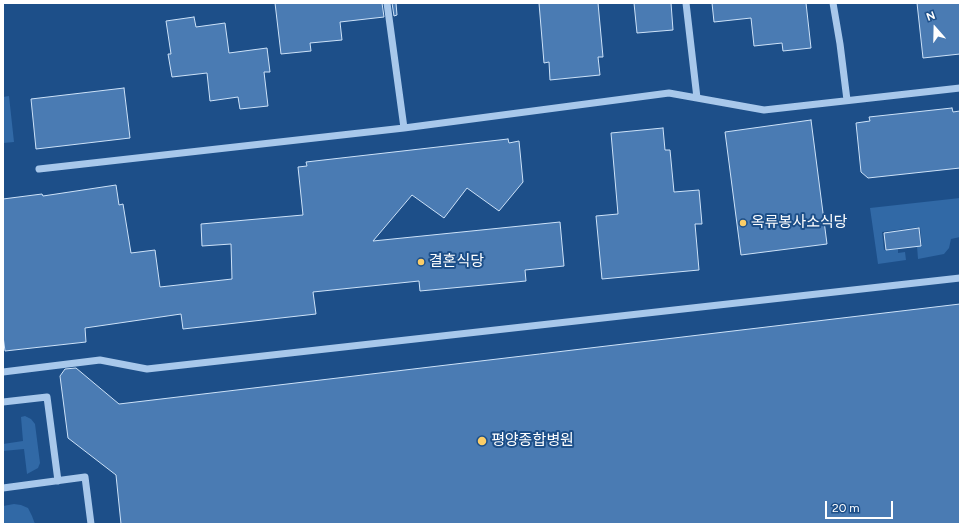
<!DOCTYPE html>
<html>
<head>
<meta charset="utf-8">
<style>
  body { margin:0 }
  #map { position:relative; width:963px; height:527px; overflow:hidden; background:#1d4f89; font-family:Figtree,sans-serif }
  canvas { display:block }
  .frame { position:absolute; inset:0; border:4px solid #fff; pointer-events:none }
  .north { position:absolute; left:915px; top:8px; width:40px; height:40px; -webkit-text-stroke:3px #1d4f89; paint-order:stroke; rotate:340deg; font-size:11px; font-weight:700; line-height:16px; text-align:center; color:#fff }
  .north::after { content:''; display:block; margin:auto; width:14px; height:18px; background:#fff; clip-path:polygon(50% 0,100% 100%,50% 72%,0 100%) }
  .scale { position:absolute; left:825px; top:501px; width:68px; height:18px; box-sizing:border-box; border:2px solid #fff; border-top:0; padding-left:5px; font-size:12px; line-height:14px; white-space:nowrap; color:#fff; -webkit-text-stroke:3px #1d4f89; paint-order:stroke }
</style>
</head>
<body>
<div id="map">
<canvas width="963" height="527"></canvas>
<div class="frame"></div>
<div class="north">N</div>
<div class="scale">20 m</div>
</div>
<script>
const context = document.querySelector('canvas').getContext('2d');
context.lineJoin = 'round';
function fill(path, color) { context.fillStyle = color; context.fill(path, 'evenodd'); }
const toPath = rows => new Path2D(rows.map(r => 'M' + r).join(''));
function stroke(path, color, width, dash) { context.strokeStyle = color; context.lineWidth = width; context.lineCap = dash ? 'butt' : 'round'; context.setLineDash(dash || []); context.stroke(path); }
function write(font, color, halo, rows, align = 'center') {
  context.font = font + ' Figtree,"Noto Sans KR",sans-serif'; context.lineWidth = 4; context.setLineDash([]); context.textBaseline = 'middle'; context.strokeStyle = halo; context.fillStyle = color; for (const [text, x, y, turn = 0] of rows) {
    context.save(); context.translate(x, y); context.rotate((+turn || 0) * Math.PI / 180); context.textAlign = isNaN(turn) ? turn : align; if (halo) context.strokeText(text, 0, 0); context.fillText(text, 0, 0); context.restore();
  }
}
fill(toPath([
  [9,96,14,142,3,143,3,97],
  [960,198,960,237,951,239,949,248,944,254,918,259,917,246,922,245,920,227,882,232,884,250,898,249,898,253,905,252,906,260,878,264,870,208],
  [25,416,31,419,35,424,40,463,38,468,27,474,24,449,3,451,3,444,23,441,21,417],
  [14,504,21,505,28,508,32,516,35,524,3,524,3,506]
]), '#3169a6');
const building = toPath([
  [275,3,382,3,384,17,340,22,342,40,310,43,311,51,281,54,275,3],
  [392,3,396,3,397,15,394,16,392,3],
  [539,3,598,3,603,57,598,57,600,75,550,80,549,62,544,63,539,3],
  [634,3,671,3,673,30,637,33,634,3],
  [712,3,806,3,811,48,783,51,782,43,754,46,751,18,714,22,712,3],
  [917,3,960,3,960,54,923,58,917,3],
  [194,17,196,27,225,23,229,53,267,48,270,72,264,72,268,106,240,109,238,97,210,101,207,73,172,77,168,54,171,54,166,21,194,17],
  [124,88,130,138,36,149,31,99,124,88],
  [952,108,953,112,960,111,960,168,868,178,861,172,856,123,870,121,869,117,952,108],
  [811,120,827,244,741,255,725,132,811,120],
  [663,128,665,150,670,150,674,192,699,190,702,224,695,224,699,270,602,279,596,216,618,214,611,133,663,128],
  [508,139,509,143,519,141,523,182,499,211,467,188,444,218,412,195,373,241,560,222,564,266,525,270,526,281,420,291,419,281,313,292,316,314,183,329,181,314,85,328,86,342,5,351,3,336,3,199,42,194,43,196,116,185,119,205,123,204,131,253,155,250,160,287,232,279,231,244,202,246,201,224,303,215,298,167,307,166,306,162,508,139],
  [919,228,921,246,886,250,884,233,919,228],
  [960,304,960,524,121,524,116,475,68,438,60,376,65,369,76,368,119,404,960,304]
]);
fill(building, '#4a7bb3');
stroke(building, '#cde2f8', 1);
stroke(toPath([
  [387,3,404,128],
  [686,3,697,98],
  [833,3,840,44,847,100],
  [39,169,404,128,669,93,764,110,960,88],
  [3,372,100,360,147,369,960,278],
  [3,402,47,397,58,481],
  [3,488,85,477,91,524]
]), '#a8c8eb', 7);
for (const [x, y, r, color] of [
  [743,223,4,"#fbcd67"],
  [421,262,4,"#fbcd67"],
  [482,441,5,"#fbcd67"]
]) { const dot = new Path2D(); dot.arc(x, y, r, 0, 2 * Math.PI); context.fillStyle = color; context.fill(dot); stroke(dot, '#1d4f89', 1.5); }
write('15px', '#fff', '#1d4f89', [
  ["옥류봉사소식당",751,223],
  ["결혼식당",429,262],
  ["평양종합병원",491,441]
], 'left');
</script>
</body>
</html>
